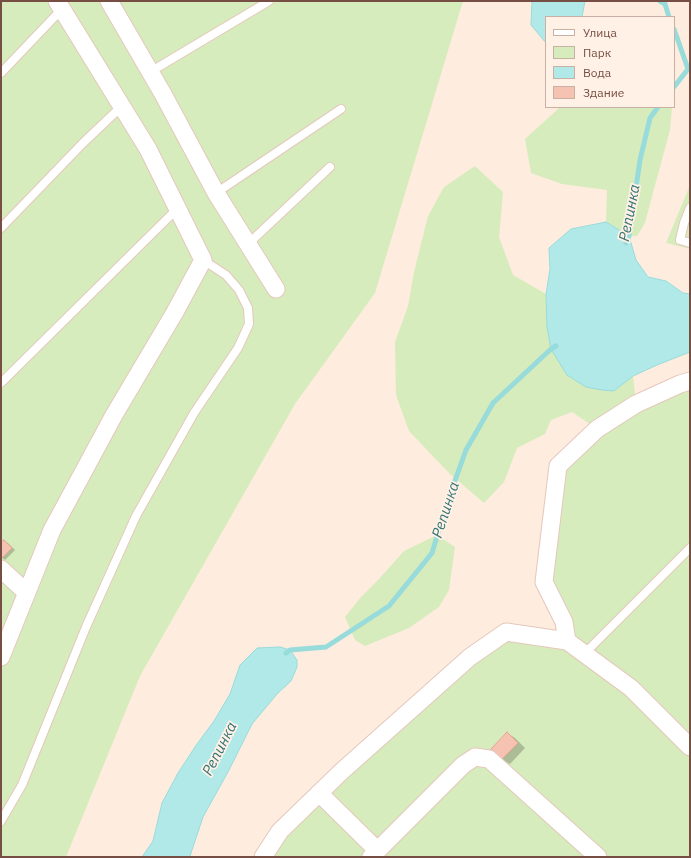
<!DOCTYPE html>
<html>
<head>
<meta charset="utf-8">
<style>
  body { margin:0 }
  #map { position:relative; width:691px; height:858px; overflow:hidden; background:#feecde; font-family:"IBM Plex Sans",sans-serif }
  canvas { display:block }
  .frame { position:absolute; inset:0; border:2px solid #764e44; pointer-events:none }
  .legend { position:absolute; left:545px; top:16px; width:130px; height:92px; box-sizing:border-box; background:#fff1e6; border:1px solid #c8b0a5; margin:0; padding:5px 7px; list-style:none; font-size:12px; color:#764e44 }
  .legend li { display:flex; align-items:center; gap:8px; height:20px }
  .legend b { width:20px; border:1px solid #c8b0a5 }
</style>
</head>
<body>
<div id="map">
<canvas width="691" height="858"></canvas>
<div class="frame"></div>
<ul class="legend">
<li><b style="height:5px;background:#fff"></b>Улица</li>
<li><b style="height:11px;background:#d7ecbc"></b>Парк</li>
<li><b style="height:11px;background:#b1e9e8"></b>Вода</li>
<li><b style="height:11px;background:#f6c3b3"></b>Здание</li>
</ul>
</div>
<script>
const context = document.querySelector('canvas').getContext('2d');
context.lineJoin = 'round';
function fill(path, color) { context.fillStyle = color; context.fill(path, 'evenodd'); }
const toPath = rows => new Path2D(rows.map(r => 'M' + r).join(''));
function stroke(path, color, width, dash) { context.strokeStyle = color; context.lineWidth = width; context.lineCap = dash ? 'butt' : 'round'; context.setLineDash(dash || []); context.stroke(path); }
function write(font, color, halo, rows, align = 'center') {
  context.font = font + ' "IBM Plex Sans",sans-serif'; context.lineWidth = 3.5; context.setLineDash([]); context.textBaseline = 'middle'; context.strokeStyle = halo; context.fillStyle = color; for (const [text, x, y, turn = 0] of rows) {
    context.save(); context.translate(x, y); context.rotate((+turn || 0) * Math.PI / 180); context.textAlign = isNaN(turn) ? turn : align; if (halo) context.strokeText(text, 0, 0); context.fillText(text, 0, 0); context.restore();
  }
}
fill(toPath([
  [1,1,463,1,375,293,295,404,140,676,66,857,1,857],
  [559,107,672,107,670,130,654,189,645,223,637,236,629,236,606,222,607,190,562,184,531,173,525,139,557,110],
  [475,166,503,192,499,237,513,275,546,294,547,327,614,391,633,376,636,403,690,381,690,857,263,857,280,831,506,632,567,641,544,582,558,466,597,429,572,412,551,420,545,434,517,448,504,482,484,503,449,473,409,431,396,395,395,342,408,306,414,272,428,216,444,187],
  [690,185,690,249,666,243],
  [437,535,455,547,449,590,439,607,409,628,365,646,355,640,345,617,361,597,379,579,404,551]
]), '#d7ecbc');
const water = toPath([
  [532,1,585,1,582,17,546,17,546,43,531,25,532,1],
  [606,222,629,236,636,260,648,277,666,281,683,293,690,294,690,352,657,365,633,376,614,391,602,390,586,387,567,375,551,349,547,327,546,294,550,269,549,248,571,229,606,222],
  [280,647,290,650,297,660,297,667,291,681,277,694,252,724,229,770,203,817,190,856,189,857,142,857,153,841,162,803,178,773,197,744,214,721,230,694,240,665,257,648,280,647]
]);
fill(water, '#b1e9e8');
stroke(water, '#97dbdb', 1);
fill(toPath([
  [4,541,8,543,15,550,5,560,1,557,1,544],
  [507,733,515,738,525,748,510,764,502,760]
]), '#0003');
stroke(toPath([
  [660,1,665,4,669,17],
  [674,29,688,69,674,87],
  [626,243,629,236,640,160,650,118,658,107],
  [286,653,290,650,326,647,389,606,432,553,448,500,466,450,493,403,551,349,556,346]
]), '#97dbdb', 5);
const building = toPath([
  [4,540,12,548,1,559,1,542,4,540],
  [507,732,518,743,501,760,490,750,507,732]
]);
fill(building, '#f6c3b3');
stroke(building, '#eaa592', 1);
const service = toPath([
  [150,72,269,1],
  [1,73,62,9],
  [216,193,341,109],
  [690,208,684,223,680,240,690,243],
  [1,228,83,143,122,106],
  [248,244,330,167],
  [1,383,177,209],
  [585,653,690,548],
  [1,821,22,785,86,627,136,516,194,413,238,348,249,324,248,308,239,290,226,275,203,260]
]);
const minor = toPath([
  [109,1,163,94,216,193,276,289],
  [1,569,27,593],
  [567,641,564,622,544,582,558,466,597,429,636,404,680,384,690,381],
  [1,657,52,530,114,415,175,312,203,260,148,149,57,1],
  [319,793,377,850],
  [263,857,280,831,342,771,470,657,506,632,567,641,631,688,690,747],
  [371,857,463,765,475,757,489,759,598,857]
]);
stroke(service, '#e4c8bc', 10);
stroke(minor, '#e4c8bc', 19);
stroke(service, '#fff', 8);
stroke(minor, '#fff', 17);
write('italic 15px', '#357676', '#fff1e6', [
  ["Репинка",630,213,-79],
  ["Репинка",446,510,-72],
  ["Репинка",220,749,-63]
]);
</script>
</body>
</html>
